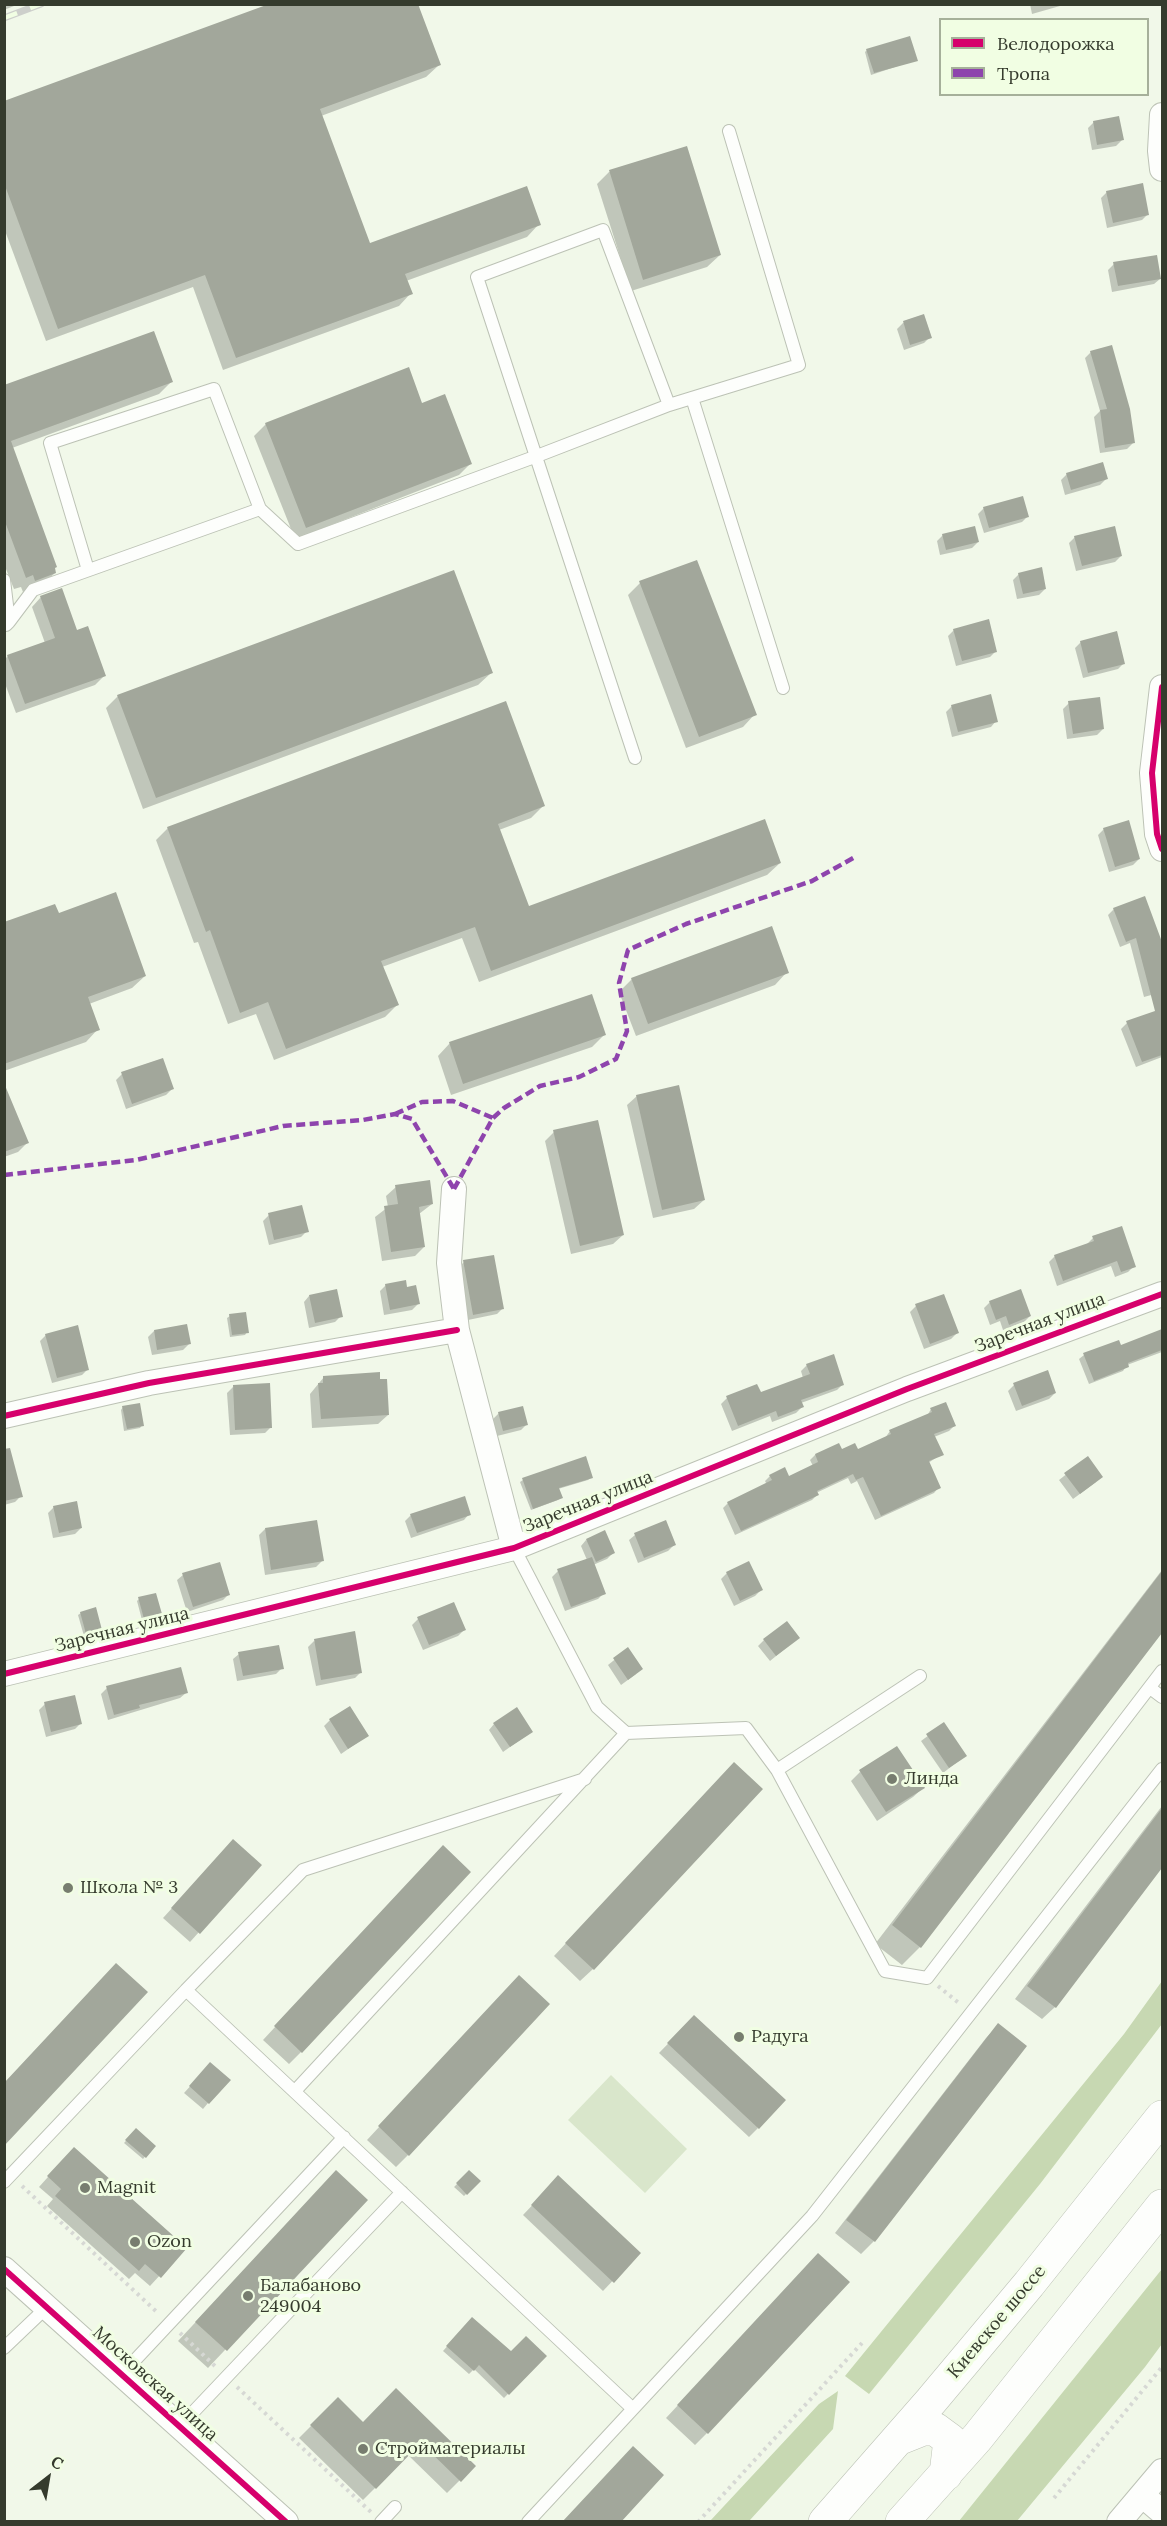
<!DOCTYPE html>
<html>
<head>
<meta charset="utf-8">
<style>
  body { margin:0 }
  #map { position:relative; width:1167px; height:2526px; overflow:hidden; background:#f1f8e9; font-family:Lora,serif }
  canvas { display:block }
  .frame { position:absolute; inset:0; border:6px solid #353b2d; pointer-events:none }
  .legend { position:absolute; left:939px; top:18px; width:210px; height:78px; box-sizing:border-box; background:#f1fee3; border:2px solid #a6b09a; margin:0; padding:8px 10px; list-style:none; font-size:18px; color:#353b2d }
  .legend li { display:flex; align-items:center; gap:12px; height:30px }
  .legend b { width:30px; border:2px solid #a6b09a }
  .north { position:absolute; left:18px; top:2448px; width:60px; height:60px; -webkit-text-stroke:4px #f1fee3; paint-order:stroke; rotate:31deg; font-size:16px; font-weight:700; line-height:24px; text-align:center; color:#353b2d }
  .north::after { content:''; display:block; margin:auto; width:21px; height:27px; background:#353b2d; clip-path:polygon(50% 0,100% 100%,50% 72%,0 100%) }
</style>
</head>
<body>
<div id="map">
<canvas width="1167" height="2526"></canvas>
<div class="frame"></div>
<ul class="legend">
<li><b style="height:8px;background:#d6006c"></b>Велодорожка</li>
<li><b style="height:8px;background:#8e44ad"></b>Тропа</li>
</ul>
<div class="north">С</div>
</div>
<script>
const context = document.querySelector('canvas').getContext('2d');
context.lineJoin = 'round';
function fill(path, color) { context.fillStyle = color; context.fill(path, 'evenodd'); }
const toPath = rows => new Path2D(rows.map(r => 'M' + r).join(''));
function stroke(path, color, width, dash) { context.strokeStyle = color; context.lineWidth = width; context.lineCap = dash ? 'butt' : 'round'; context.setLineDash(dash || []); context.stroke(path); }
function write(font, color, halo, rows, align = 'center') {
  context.font = font + ' Lora,serif'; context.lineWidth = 6; context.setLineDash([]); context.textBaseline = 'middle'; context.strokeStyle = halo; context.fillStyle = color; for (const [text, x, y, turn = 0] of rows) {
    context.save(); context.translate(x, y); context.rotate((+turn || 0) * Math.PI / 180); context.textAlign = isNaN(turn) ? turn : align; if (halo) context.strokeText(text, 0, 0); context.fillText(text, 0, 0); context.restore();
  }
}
fill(toPath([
  [611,2075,687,2149,645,2193,568,2120]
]), '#d9e6cb');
fill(toPath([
  [1162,1981,1162,2024,1040,2184,869,2394,845,2376,1124,2034],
  [1162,2269,1162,2344,1145,2367,1017,2521,959,2521],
  [838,2391,833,2429,750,2520,710,2521,819,2404]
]), '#c7d8b2');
fill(toPath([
  [4,4,19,4,4,10],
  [1030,4,1067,4,1032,14],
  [867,50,916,60,871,75,865,52],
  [439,65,426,77,321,116,369,245,539,224,527,237,406,281,411,293,399,306,223,370,193,287,46,341,4,228,4,103],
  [1094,122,1122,140,1116,146,1092,150,1088,128],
  [686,148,720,255,707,267,631,291,597,184,609,172],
  [1107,192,1148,214,1142,220,1107,228,1101,198],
  [1114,264,1160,279,1154,284,1112,292,1108,270],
  [923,316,930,337,924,343,904,350,897,329,903,323],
  [1091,352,1133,443,1127,449,1100,453,1094,417,1100,411,1085,358],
  [171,382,159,394,12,448,55,573,42,585,23,592,21,587,14,589,4,564,4,387],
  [422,405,471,463,459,475,295,539,254,436,266,424],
  [1067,474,1106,479,1100,485,1065,495,1061,480],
  [984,508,1028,516,1022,522,984,533,978,514],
  [943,535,978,542,972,548,940,555,937,541],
  [1075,537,1121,556,1115,562,1076,571,1069,543],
  [1019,574,1045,589,1039,595,1017,599,1013,580],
  [640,583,755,714,743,727,686,748,628,595],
  [41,597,76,632,104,676,95,685,16,713,4,681,4,660,8,656,45,643,32,607],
  [954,630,996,651,990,657,956,666,948,636],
  [1081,642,1124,663,1118,669,1083,678,1075,648],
  [491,673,478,685,143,809,106,708,118,696],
  [1069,703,1103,729,1097,735,1067,739,1063,709],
  [952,706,996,721,991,727,952,737,946,712],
  [543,806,531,818,499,830,528,908,780,863,767,875,479,982,462,938,382,967,397,1005,385,1017,274,1060,256,1014,228,1024,198,942,194,943,156,840,168,828],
  [1104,829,1139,859,1133,865,1109,872,1098,835],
  [1145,898,1162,946,1162,992,1144,997,1130,943,1120,947,1108,915,1114,909],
  [58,915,145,976,132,988,89,1004,98,1029,86,1042,4,1071,4,923],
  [787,972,775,985,636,1036,619,992,632,979],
  [1161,1010,1162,1057,1136,1067,1121,1029,1127,1023],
  [604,1035,592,1047,451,1095,438,1056,450,1043],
  [122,1074,172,1089,166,1095,126,1109,116,1080],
  [637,1096,704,1200,694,1209,653,1218,627,1105],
  [4,1113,28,1142,18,1152,4,1157],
  [554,1132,623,1235,613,1244,571,1254,545,1141],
  [396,1187,432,1204,419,1214,424,1247,415,1256,382,1261,375,1217,388,1207,386,1196],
  [269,1215,307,1231,301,1237,269,1245,263,1221],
  [1093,1238,1134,1266,1128,1272,1115,1277,1111,1266,1057,1286,1049,1262,1055,1256,1087,1244],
  [464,1262,503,1308,497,1314,468,1320,458,1268],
  [386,1285,406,1288,418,1304,412,1310,384,1315,380,1291],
  [309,1296,341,1316,335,1322,309,1328,304,1302],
  [990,1302,1030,1316,1024,1322,1003,1330,1000,1321,990,1325,984,1308],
  [916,1306,957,1333,951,1339,924,1349,910,1312],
  [230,1316,247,1332,245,1335,230,1337,227,1318],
  [154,1331,189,1344,183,1350,152,1355,148,1337],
  [1162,1331,1162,1352,1127,1365,1123,1371,1089,1384,1079,1359,1084,1355,1120,1347],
  [46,1335,88,1369,82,1375,52,1383,40,1341],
  [807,1365,843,1384,837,1390,801,1403,802,1407,796,1413,772,1422,770,1416,732,1431,721,1404,727,1398,760,1394,803,1378,801,1371],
  [324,1377,388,1415,378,1424,312,1428,310,1394],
  [1014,1385,1055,1393,1049,1399,1016,1411,1008,1391],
  [233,1387,271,1427,265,1433,230,1435,227,1393],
  [123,1407,142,1425,140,1428,124,1431,121,1410],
  [931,1409,954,1426,949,1431,934,1437,942,1454,928,1463,939,1487,934,1493,875,1520,857,1481,851,1484,848,1478,816,1493,817,1495,812,1500,735,1535,723,1508,728,1503,767,1485,765,1481,770,1476,789,1478,813,1466,810,1460,815,1455,838,1445,841,1451,857,1451,885,1438,890,1431,927,1416],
  [499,1413,527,1424,521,1430,497,1436,493,1419],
  [585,1458,591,1477,588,1480,558,1489,561,1498,558,1500,531,1510,520,1482,523,1480],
  [1087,1458,1096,1482,1073,1499,1059,1480],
  [4,1465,21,1496,15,1502,4,1505],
  [54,1507,81,1528,75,1534,53,1538,48,1513],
  [469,1514,464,1520,411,1538,405,1521,411,1515],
  [265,1529,322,1561,316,1567,265,1575,259,1535],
  [635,1535,674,1545,668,1551,638,1563,629,1540],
  [586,1540,613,1553,607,1559,593,1565,604,1593,598,1599,565,1611,552,1577,558,1571,587,1560,581,1546],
  [1162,1570,1162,1631,920,1947,902,1965,875,1944],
  [727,1573,761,1590,755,1596,734,1606,721,1579],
  [183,1575,229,1594,223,1600,187,1612,177,1580],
  [139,1599,160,1614,142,1620,137,1601],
  [81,1613,100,1630,98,1632,84,1636,78,1615],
  [418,1619,464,1630,458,1636,423,1650,412,1625],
  [764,1640,792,1643,770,1661,758,1646],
  [314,1641,361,1672,355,1678,316,1686,308,1647],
  [628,1649,636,1674,621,1685,608,1665],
  [239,1654,282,1668,276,1674,237,1681,233,1659],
  [107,1688,186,1693,180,1698,108,1720,101,1694],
  [45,1704,81,1723,75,1729,46,1737,39,1710],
  [330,1720,367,1736,341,1754,324,1726],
  [494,1724,531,1732,503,1752,489,1730],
  [944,1724,965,1756,943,1773,921,1741],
  [860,1772,923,1788,913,1797,877,1821,851,1781],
  [722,1776,593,1969,580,1981,554,1956],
  [1162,1806,1162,1866,1055,2007,1042,2019,1015,1999],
  [224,1851,199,1932,190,1942,163,1918],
  [431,1859,301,2052,289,2064,263,2040],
  [507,1989,408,2155,396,2167,367,2140],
  [694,2017,758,2128,749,2137,659,2053],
  [998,2025,1025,2046,874,2241,861,2254,835,2233,986,2038],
  [205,2070,208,2103,203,2109,184,2093],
  [136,2130,154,2146,143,2159,124,2143],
  [65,2158,185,2248,150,2286,135,2273,129,2279,47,2206,53,2199,39,2187],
  [469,2172,479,2181,464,2196,454,2187],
  [559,2177,639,2253,603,2291,523,2215],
  [318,2191,366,2200,208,2368,178,2341],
  [806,2268,707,2433,695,2445,666,2418],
  [468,2323,511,2353,545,2356,504,2398,474,2369,469,2374,443,2351],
  [396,2390,474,2466,447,2493,408,2455,363,2500,299,2438,338,2399,363,2424]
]), '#0003');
fill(toPath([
  [269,4,418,4,441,65,320,109,370,243,527,186,541,225,405,274,413,294,236,358,205,275,58,329,4,183,4,101],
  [910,36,918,61,874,73,866,49],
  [1119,116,1124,140,1097,145,1093,121],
  [687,146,721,255,643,280,609,170],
  [1143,183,1149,215,1113,223,1106,191],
  [1157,255,1161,279,1118,286,1113,262],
  [924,314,932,338,910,345,903,321],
  [154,331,173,382,11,441,57,567,55,568,56,573,35,581,33,575,26,578,4,519,4,385],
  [1112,345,1130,409,1135,443,1105,448,1100,410,1107,409,1090,351],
  [409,367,422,403,445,394,472,464,306,528,265,423],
  [1103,462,1108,479,1071,490,1066,473],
  [1023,496,1029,517,989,528,983,507],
  [975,526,979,542,946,550,942,534],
  [1115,526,1122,556,1082,566,1074,536],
  [697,560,757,715,699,737,639,581],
  [1042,567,1046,589,1023,594,1018,573],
  [454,570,493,673,156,798,117,695],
  [62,588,77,630,88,626,106,676,25,704,7,655,55,638,40,596],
  [989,619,997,652,962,661,953,629],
  [1117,631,1125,664,1088,673,1080,641],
  [991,694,998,722,958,732,951,705],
  [1100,697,1104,729,1073,734,1068,701],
  [506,701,545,806,498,824,529,906,765,819,781,863,491,971,475,927,381,961,399,1005,286,1049,268,1002,240,1013,210,930,206,932,167,827],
  [1129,820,1140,859,1115,867,1103,828],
  [116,892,146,976,88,997,100,1030,4,1064,4,922,55,904,59,913],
  [1145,896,1162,942,1162,1055,1142,1062,1126,1021,1155,1011,1136,938,1126,942,1113,908],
  [772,926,789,973,648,1024,631,978],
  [592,994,606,1035,463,1084,449,1042],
  [163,1058,174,1089,132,1104,121,1072],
  [4,1083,29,1143,4,1152],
  [679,1085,705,1200,662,1210,636,1095],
  [598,1120,624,1235,580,1246,553,1130],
  [430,1180,433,1204,419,1207,425,1247,391,1252,384,1206,398,1204,395,1185],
  [302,1205,309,1232,274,1240,268,1213],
  [1122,1226,1136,1267,1121,1272,1117,1261,1063,1281,1054,1255,1094,1241,1092,1236],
  [494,1255,504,1309,473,1315,463,1260],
  [406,1280,407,1287,416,1285,420,1304,390,1310,385,1284],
  [337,1289,343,1317,315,1323,309,1295],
  [1021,1289,1031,1316,1009,1325,1006,1316,996,1320,989,1301],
  [944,1294,959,1333,930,1344,915,1304],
  [246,1312,249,1333,232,1335,229,1314],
  [187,1324,191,1344,157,1350,154,1330],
  [78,1325,89,1370,57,1378,45,1334],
  [1162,1329,1162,1350,1128,1363,1129,1367,1094,1381,1083,1353,1119,1340,1121,1345],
  [834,1354,844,1385,801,1400,804,1407,778,1417,776,1411,738,1426,726,1396,757,1384,761,1392,810,1374,806,1364],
  [1048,1370,1056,1393,1022,1406,1013,1383],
  [380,1372,380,1379,387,1379,389,1415,321,1419,318,1383,323,1383,323,1376],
  [270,1383,272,1428,235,1430,233,1385],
  [946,1402,956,1426,934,1434,944,1455,929,1461,941,1488,881,1516,863,1477,856,1480,853,1474,817,1491,819,1495,741,1531,727,1502,772,1480,769,1475,785,1467,789,1476,818,1462,815,1454,839,1443,842,1449,855,1443,858,1449,891,1434,889,1430,932,1412,930,1408],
  [140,1403,144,1426,127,1429,122,1406],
  [523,1406,528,1425,503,1431,498,1412],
  [10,1448,23,1497,4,1501,4,1449],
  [586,1456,593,1478,559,1488,563,1498,533,1509,522,1478],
  [1088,1456,1103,1477,1080,1494,1064,1473],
  [465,1496,471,1515,417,1533,410,1514],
  [77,1501,82,1528,59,1533,53,1506],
  [317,1520,324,1561,271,1570,265,1528],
  [666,1520,676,1545,644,1558,634,1533],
  [605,1530,615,1553,596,1562,586,1539],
  [592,1557,606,1594,571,1607,557,1569],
  [749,1561,763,1590,740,1601,726,1572],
  [220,1562,230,1595,193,1607,182,1573],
  [1162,1571,1162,1633,921,1948,892,1925],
  [156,1593,162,1614,144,1619,138,1597],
  [454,1602,466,1630,429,1645,417,1617],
  [96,1607,102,1630,86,1634,80,1612],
  [787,1621,800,1638,776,1656,763,1639],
  [355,1631,362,1673,321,1680,314,1639],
  [279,1645,284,1669,243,1676,238,1652],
  [628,1647,643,1669,628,1680,613,1658],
  [181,1667,188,1693,139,1705,140,1708,114,1715,106,1686],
  [75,1695,82,1724,51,1732,44,1702],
  [350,1706,369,1736,348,1749,329,1719],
  [517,1707,533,1732,510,1747,493,1723],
  [944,1722,967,1756,949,1768,926,1734],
  [897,1746,925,1788,886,1812,859,1770],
  [734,1762,763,1789,594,1970,565,1943],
  [1162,1808,1162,1868,1056,2008,1027,1986],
  [233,1839,262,1865,200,1934,171,1908],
  [443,1845,471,1872,302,2053,274,2026],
  [116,1963,148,1992,4,2146,4,2083],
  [519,1975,550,2004,409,2156,378,2126],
  [694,2015,786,2100,759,2129,667,2043],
  [998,2023,1027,2046,875,2242,846,2220],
  [210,2062,231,2080,209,2104,189,2086],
  [136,2128,156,2146,146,2158,125,2140],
  [74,2147,187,2248,161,2278,145,2264,139,2271,55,2196,61,2189,47,2176],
  [336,2170,368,2200,227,2351,195,2322],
  [469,2170,481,2181,467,2195,456,2183],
  [558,2175,641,2253,614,2283,531,2205],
  [818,2253,850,2282,708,2434,677,2405],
  [472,2317,511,2351,526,2336,547,2356,509,2395,479,2365,474,2371,446,2346],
  [396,2388,476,2466,461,2482,421,2443,376,2489,310,2425,338,2397,363,2422],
  [633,2446,664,2475,621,2522,562,2522]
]), '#a2a79b');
const service = toPath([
  [692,398,783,688],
  [88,570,50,443,214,389,260,509],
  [4,580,9,622,6,625],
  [9,622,33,590,260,509,298,544,537,456,669,405],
  [635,758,477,277,603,230,669,405,799,365,729,131],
  [514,1548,597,1707,626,1733,746,1728,777,1770,885,1971,927,1978,1162,1671],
  [1150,1688,1162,1697],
  [777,1770,920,1676],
  [186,1990,303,1870,585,1779],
  [295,2091,626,1733],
  [4,2182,186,1990,633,2409],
  [4,2348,47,2307],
  [122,2374,344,2137],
  [180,2426,402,2192],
  [381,2522,395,2507],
  [528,2522,812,2216,1162,1769]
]);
const minor = toPath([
  [1162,115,1160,151,1162,169],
  [1162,687,1152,773,1157,834,1162,849],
  [454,1189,449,1263,457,1330,514,1548],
  [4,1416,149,1383,457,1330],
  [4,1674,514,1548,907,1389,1162,1294],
  [4,2269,286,2522],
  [1142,2495,1162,2512],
  [1119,2522,1162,2471]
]);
const trunk = toPath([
  [898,2439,923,2429,935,2429,950,2440,946,2474],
  [825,2522,931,2401,1029,2284,1162,2117],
  [902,2522,977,2438,1162,2206]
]);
stroke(service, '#bcc2b5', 14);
stroke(minor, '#bcc2b5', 26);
stroke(trunk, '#bcc2b5', 34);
stroke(toPath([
  [938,1986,960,2004],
  [22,2186,159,2314],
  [180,2333,216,2367],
  [237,2387,372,2513],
  [1054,2498,1162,2367],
  [698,2522,862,2343]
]), '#d6d8d4', 4, [3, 4.5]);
stroke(service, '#fdfefc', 12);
stroke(minor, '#fdfefc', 24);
stroke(trunk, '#fdfefc', 33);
const rail = toPath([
  [4,18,41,4]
]);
stroke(rail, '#cdcfcb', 7);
stroke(rail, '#f1fee3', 4.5, [14]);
stroke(toPath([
  [395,1114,422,1102,453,1101,493,1118],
  [4,1175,136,1160,283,1126,363,1120,395,1114,412,1119,454,1189],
  [454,1189,493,1118,504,1108,540,1086,579,1077,616,1059,627,1031,619,983,628,950,686,924,812,881,855,857]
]), '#8e44ad', 4.5, [9, 4.5]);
stroke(toPath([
  [1162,687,1152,773,1157,834,1162,849],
  [4,1416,149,1383,457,1330],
  [4,1674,514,1548,907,1389,1162,1294],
  [4,2269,286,2522]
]), '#d6006c', 6);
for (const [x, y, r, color] of [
  [892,1779,6,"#777d6f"],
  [68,1888,6,"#777d6f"],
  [739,2037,6,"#777d6f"],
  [85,2188,6,"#777d6f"],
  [135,2242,6,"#777d6f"],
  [248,2296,6,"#777d6f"],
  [363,2449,6,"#777d6f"]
]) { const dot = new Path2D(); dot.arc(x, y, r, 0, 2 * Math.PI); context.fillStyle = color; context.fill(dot); stroke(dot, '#f1fee3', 2); }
write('18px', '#353b2d', '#f1fee3', [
  ["Заречная улица",1040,1323,-21],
  ["Заречная улица",588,1502,-22],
  ["Заречная улица",122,1630,-14],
  ["Киевское шоссе",997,2322,-50],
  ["Московская улица",155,2384,42]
]);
write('18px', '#353b2d', '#f1fee3', [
  ["Линда",904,1779],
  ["Школа № 3",80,1888],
  ["Радуга",751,2037],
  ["Magnit",97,2188],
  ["Ozon",147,2242],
  ["Балабаново",260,2286],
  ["249004",260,2307],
  ["Стройматериалы",375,2449]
], 'left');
</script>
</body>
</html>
